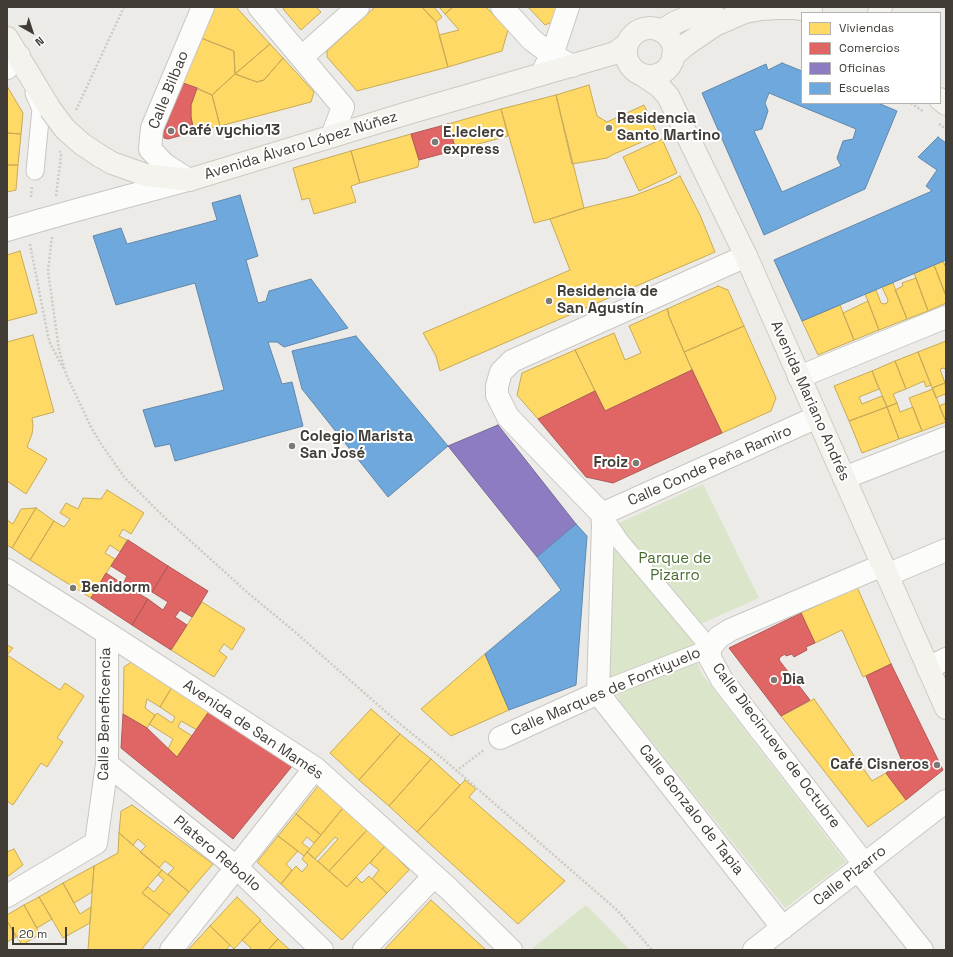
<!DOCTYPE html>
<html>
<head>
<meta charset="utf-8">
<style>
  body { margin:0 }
  #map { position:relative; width:953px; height:957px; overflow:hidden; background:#edebe7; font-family:"Space Grotesk",sans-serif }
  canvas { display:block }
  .frame { position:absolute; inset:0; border:8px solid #413c35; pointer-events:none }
  .legend { position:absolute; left:801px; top:12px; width:140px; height:92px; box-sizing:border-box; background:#fff; border:1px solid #b3b1ae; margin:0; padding:5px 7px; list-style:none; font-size:12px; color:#413c35 }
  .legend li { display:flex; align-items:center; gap:8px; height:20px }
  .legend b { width:20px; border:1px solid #b3b1ae }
  .north { position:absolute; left:12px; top:12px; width:40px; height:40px; -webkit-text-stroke:3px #fff; paint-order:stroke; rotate:141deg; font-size:11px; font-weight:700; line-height:16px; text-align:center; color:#413c35 }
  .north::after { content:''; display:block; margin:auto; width:14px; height:18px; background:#413c35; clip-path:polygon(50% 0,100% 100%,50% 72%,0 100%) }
  .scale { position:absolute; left:12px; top:927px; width:55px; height:18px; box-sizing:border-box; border:2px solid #413c35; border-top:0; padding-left:5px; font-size:12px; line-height:14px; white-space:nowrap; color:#413c35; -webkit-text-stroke:3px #fff; paint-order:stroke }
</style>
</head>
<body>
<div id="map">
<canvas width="953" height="957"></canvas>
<div class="frame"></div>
<ul class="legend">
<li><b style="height:11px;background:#ffd966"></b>Viviendas</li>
<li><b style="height:11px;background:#e06666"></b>Comercios</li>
<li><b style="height:11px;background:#8e7cc3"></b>Oficinas</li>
<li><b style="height:11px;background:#6fa8dc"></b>Escuelas</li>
</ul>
<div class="north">N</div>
<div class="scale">20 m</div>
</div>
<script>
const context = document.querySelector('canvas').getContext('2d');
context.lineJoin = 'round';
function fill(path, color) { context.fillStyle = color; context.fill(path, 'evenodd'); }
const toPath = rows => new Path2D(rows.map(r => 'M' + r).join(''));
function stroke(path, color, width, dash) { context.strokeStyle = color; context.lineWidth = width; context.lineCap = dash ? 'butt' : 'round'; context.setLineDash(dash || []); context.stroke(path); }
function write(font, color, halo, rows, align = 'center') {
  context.font = font + ' "Space Grotesk",sans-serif'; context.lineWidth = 4; context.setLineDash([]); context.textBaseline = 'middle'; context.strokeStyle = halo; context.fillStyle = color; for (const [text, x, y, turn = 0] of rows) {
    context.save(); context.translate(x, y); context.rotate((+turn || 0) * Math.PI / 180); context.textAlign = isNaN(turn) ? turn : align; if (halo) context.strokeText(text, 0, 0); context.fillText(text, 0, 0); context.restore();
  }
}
fill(toPath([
  [703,484,759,598,689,629,701,673,846,862,785,908,620,701,610,679,615,525],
  [586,905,630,950,534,950,533,948]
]), '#dae5c9');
const homes = toPath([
  [214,7,236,7,270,44,235,74,234,51,201,38,214,7],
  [285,7,316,7,321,12,301,30,283,9,285,7],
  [375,7,422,7,436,22,448,67,357,91,327,57,327,51,375,7],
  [422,7,434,7,442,17,436,22,422,7],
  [439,7,453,7,445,14,439,7],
  [453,7,486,7,508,30,502,51,448,67,439,35,459,30,445,14,453,7],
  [528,7,558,7,552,22,545,25,528,7],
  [201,38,234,51,235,74,212,95,183,83,201,38],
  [270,44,283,58,264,80,257,82,235,74,270,44],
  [283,58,314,92,311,102,220,126,212,95,235,74,257,82,264,80,283,58],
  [589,85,597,116,607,122,644,105,658,135,614,154,607,158,572,164,556,95,589,85],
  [7,86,23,113,21,134,7,133,7,86],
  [197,88,212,95,220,126,194,132,191,117,191,105,197,88],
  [556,95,584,208,550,219,534,223,501,109,556,95],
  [501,109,508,136,456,150,448,124,501,109],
  [7,133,21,134,18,165,7,165,7,133],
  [411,134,419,160,418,167,360,183,351,151,411,134],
  [662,139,677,173,639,191,623,157,662,139],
  [351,151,360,183,351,186,356,202,314,214,309,198,302,200,293,168,351,151],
  [7,165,18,165,16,190,7,192,7,165],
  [680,176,700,215,715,252,440,371,436,356,423,333,570,270,550,219,584,208,633,196,669,182,680,176],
  [20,251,37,313,7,321,7,255,20,251],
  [943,261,946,268,946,296,934,265,943,261],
  [934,265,946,296,946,303,928,311,914,273,934,265],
  [916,278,928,311,907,319,895,290,903,286,902,283,916,278],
  [893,283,907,319,879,330,865,294,876,290,881,303,884,304,887,303,888,300,882,287,893,283],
  [718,286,728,290,744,326,684,352,668,314,669,314,667,309,718,286],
  [868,301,879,330,854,340,843,313,868,301],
  [840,305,854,340,818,355,802,321,840,305],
  [667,309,669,314,668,314,692,370,605,411,575,350,614,333,625,360,641,353,629,326,667,309],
  [744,326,776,398,771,411,722,433,684,352,744,326],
  [33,335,54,412,32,418,33,426,32,434,27,447,47,459,26,494,7,481,7,342,33,335],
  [946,341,946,370,944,368,940,369,945,383,932,388,918,352,946,341],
  [575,350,595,391,538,419,517,395,522,373,575,350],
  [918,352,931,385,926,387,924,381,906,389,895,361,918,352],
  [895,361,906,389,893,394,897,403,887,407,872,371,895,361],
  [872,371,879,389,859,397,862,404,882,396,887,407,849,421,834,386,872,371],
  [945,383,946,398,945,394,936,398,932,388,945,383],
  [933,389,946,422,922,431,909,398,933,389],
  [897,403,900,412,913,407,922,431,899,439,887,407,897,403],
  [946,403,946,422,939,406,946,403],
  [887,407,899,439,862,453,849,421,887,407],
  [107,490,144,513,131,534,123,529,119,536,127,540,120,552,110,545,105,553,115,559,91,598,30,560,54,521,64,527,70,519,60,513,66,503,78,509,83,498,101,499,107,490],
  [36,508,54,521,30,560,12,548,36,508],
  [36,508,12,548,7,545,7,520,13,524,21,509,36,508],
  [857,587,891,664,863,677,842,630,815,643,801,613,857,587],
  [202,602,245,629,232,650,224,644,219,651,227,657,214,677,171,650,202,602],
  [7,645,13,648,7,655,60,690,65,683,84,696,57,738,63,742,47,767,41,763,13,805,7,801,7,645],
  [485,654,509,710,451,736,421,709,485,654],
  [133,661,172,687,160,707,147,699,145,708,155,715,147,728,123,714,124,667,133,661],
  [172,687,210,710,197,730,181,721,178,727,192,736,177,757,168,749,173,739,149,724,157,713,172,723,175,717,160,707,172,687],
  [814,699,872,781,886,773,906,800,868,827,781,716,814,699],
  [371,709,400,734,359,780,330,753,371,709],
  [400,734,431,759,389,806,359,780,400,734],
  [431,759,460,785,417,832,389,806,431,759],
  [465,780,476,789,469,797,565,881,518,924,417,832,465,780],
  [318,786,343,808,321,835,296,814,318,786],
  [132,805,213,864,189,892,168,874,174,868,165,861,159,868,140,852,146,846,138,839,133,845,119,833,121,811,132,805],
  [343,808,367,830,329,871,318,861,338,839,335,837,315,859,307,852,343,808],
  [296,814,321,835,314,843,307,837,302,843,310,849,304,856,278,836,296,814],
  [367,830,385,846,347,887,329,871,367,830],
  [119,833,162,870,142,893,170,915,141,950,88,950,94,866,118,853,119,833],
  [278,836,298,851,286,864,292,870,281,884,257,862,278,836],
  [385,846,409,870,387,893,372,879,379,870,370,863,385,846],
  [14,849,23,865,7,877,7,852,14,849],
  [307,852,347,887,356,877,362,883,369,876,387,893,342,940,281,884,296,866,302,872,308,865,302,859,307,852],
  [94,866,92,892,74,903,63,883,94,866],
  [162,870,189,892,170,915,142,893,148,887,154,892,164,880,158,875,162,870],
  [63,883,80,914,91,907,90,923,63,938,39,897,63,883],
  [39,897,52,919,37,928,24,905,39,897],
  [237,897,261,920,234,949,210,926,237,897],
  [431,900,485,949,483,950,384,950,431,900],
  [24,905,40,934,22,945,7,921,7,915,24,905],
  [7,921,16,937,7,942,7,921],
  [260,921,278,939,268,950,249,950,251,948,242,940,260,921],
  [210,926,230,945,226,950,188,950,210,926],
  [278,939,290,950,268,950,278,939]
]);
fill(homes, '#ffd966');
stroke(homes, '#c6aa57', 1);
const shops = toPath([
  [183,83,197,88,191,105,191,117,194,132,168,139,164,138,163,134,183,83],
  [448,124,456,150,419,160,411,134,448,124],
  [692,370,722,433,613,483,586,477,538,419,595,391,605,411,692,370],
  [128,540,168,566,152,592,139,584,134,591,148,599,132,625,91,598,106,573,123,584,127,576,111,566,128,540],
  [168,566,208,591,192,617,180,610,175,617,187,625,171,650,132,625,148,599,163,610,168,602,152,592,168,566],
  [801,613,815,643,806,647,807,650,794,657,792,654,786,656,785,654,780,657,779,660,810,700,781,716,729,648,801,613],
  [891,664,943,770,906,800,886,773,902,761,866,676,891,664],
  [210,710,293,765,233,839,121,748,123,714,147,728,177,757,210,710]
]);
fill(shops, '#e06666');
stroke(shops, '#b05957', 1);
const offices = toPath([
  [498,425,576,524,537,557,448,446,498,425]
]);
fill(offices, '#8e7cc3');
stroke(offices, '#776998', 1);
const schools = toPath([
  [782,63,802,71,802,103,878,103,897,111,865,189,764,235,702,93,766,64,768,70,782,63],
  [769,93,856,129,853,139,843,141,837,158,841,166,782,192,754,131,762,129,768,111,765,103,769,93],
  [938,137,946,143,946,260,802,321,774,260,932,191,926,186,937,170,918,157,938,137],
  [240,195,258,256,246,260,258,303,266,301,269,291,311,279,348,328,284,347,277,342,268,342,282,384,292,382,303,426,175,461,170,444,155,447,143,410,224,390,195,283,116,305,93,236,121,228,127,244,217,220,212,203,240,195],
  [356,336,448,446,388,497,302,389,292,351,356,336],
  [576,524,587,536,576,685,509,710,485,654,561,590,537,557,576,524]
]);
fill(schools, '#6fa8dc');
stroke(schools, '#6188aa', 1);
const pedestrian = toPath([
  [34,93,41,109,35,171],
  [598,693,615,685,710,648,620,541,602,514]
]);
const minor = toPath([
  [259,7,343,107,332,136],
  [502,7,532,40,552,55,572,66],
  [302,57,358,7],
  [545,67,552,55,568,7],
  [7,68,19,56],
  [189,180,164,164,150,149,152,128,203,7],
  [799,377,946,317],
  [844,478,946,438],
  [602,514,817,417],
  [7,570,107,633,315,768,449,889,511,950],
  [887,575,946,550],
  [928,668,946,659],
  [598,693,603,524,602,514,508,417,497,395,497,386,501,372,512,361,746,256],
  [598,693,783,928],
  [500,738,598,693],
  [107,764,236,867,322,950],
  [865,865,722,680,710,658,710,648,719,637,730,630,883,565],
  [858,870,922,950],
  [7,896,96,843,107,764,107,633],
  [171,950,315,768],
  [364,950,434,876],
  [754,950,946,801]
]);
const tertiary = toPath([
  [84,208,188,180],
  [7,230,41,220]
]);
const secondary = toPath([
  [879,13,881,7],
  '626 52a24 24 0 1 1 48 0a24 24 0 1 1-48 0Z',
  [662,31,674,23,712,7],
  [7,38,50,109],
  [673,56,687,44,715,25,745,12,761,9,778,8,795,8,811,11],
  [644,76,659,86,668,96,746,256,946,708],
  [940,99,946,104],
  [100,156,112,163,146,175,189,180,408,113,615,53,626,45]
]);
stroke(pedestrian, '#c9c7c3', 19);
stroke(minor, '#c9c7c3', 24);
stroke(tertiary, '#c9c7c3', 24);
stroke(secondary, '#cecac1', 24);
stroke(toPath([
  [911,103,924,112],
  [76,110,124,7],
  [939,124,946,129],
  [56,196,61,156,60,151],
  [31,197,32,187],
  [52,237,48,271,59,350,66,374,91,427,101,444,125,478,164,517,248,593,294,631,394,719,442,758,617,910,652,950],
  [30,244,49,341,63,368],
  [456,771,484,750]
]), '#cbcac6', 2.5, [2, 2]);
stroke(pedestrian, '#fcfcfb', 17);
stroke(minor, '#fcfcfb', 22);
stroke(tertiary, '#fcfcfb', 22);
stroke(secondary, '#f4f3ed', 22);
const tertiaryBridge = toPath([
  [41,220,84,208]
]);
const secondaryBridge = toPath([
  [50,109,65,129,82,144,100,156]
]);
stroke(tertiaryBridge, '#c9c7c3', 24, []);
stroke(secondaryBridge, '#cecac1', 24, []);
stroke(tertiaryBridge, '#fcfcfb', 22);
stroke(secondaryBridge, '#f4f3ed', 22);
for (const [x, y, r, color] of [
  [609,128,4,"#7d7973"],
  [171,131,4,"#7d7973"],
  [435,142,4,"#7d7973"],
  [549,301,4,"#7d7973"],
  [292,446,4,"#7d7973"],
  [636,463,4,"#7d7973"],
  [73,588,4,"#7d7973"],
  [774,680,4,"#7d7973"],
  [937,765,4,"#7d7973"]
]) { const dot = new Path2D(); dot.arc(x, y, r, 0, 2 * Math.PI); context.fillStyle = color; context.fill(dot); stroke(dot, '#fff', 1.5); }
write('15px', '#413c35', '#fff', [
  ["Calle Bilbao",169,90,-68],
  ["Avenida Álvaro López Núñez",301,146,-17],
  ["Avenida Mariano Andrés",810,401,66],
  ["Calle Conde Peña Ramiro",710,466,-24],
  ["Calle Marques de Fontiyuelo",606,692,-23],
  ["Calle Beneficencia",105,714,-89],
  ["Avenida de San Mamés",253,730,34],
  ["Calle Diecinueve de Octubre",776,746,53],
  ["Calle Gonzalo de Tapia",691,810,52],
  ["Platero Rebollo",217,854,40],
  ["Calle Pizarro",850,876,-38]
]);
write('bold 15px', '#413c35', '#fff', [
  ["Residencia",617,119],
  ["Santo Martino",617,136],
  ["Café vychio13",179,131],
  ["E.leclerc",443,133],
  ["express",443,150],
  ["Residencia de",557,292],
  ["San Agustín",557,309],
  ["Colegio Marista",300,437],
  ["San José",300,454],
  ["Froiz",628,463,"right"],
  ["Benidorm",81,588],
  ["Dia",782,680],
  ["Café Cisneros",929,765,"right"]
], 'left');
write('15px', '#476b30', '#fff', [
  ["Parque de",675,559],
  ["Pizarro",675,576]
]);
</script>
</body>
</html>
